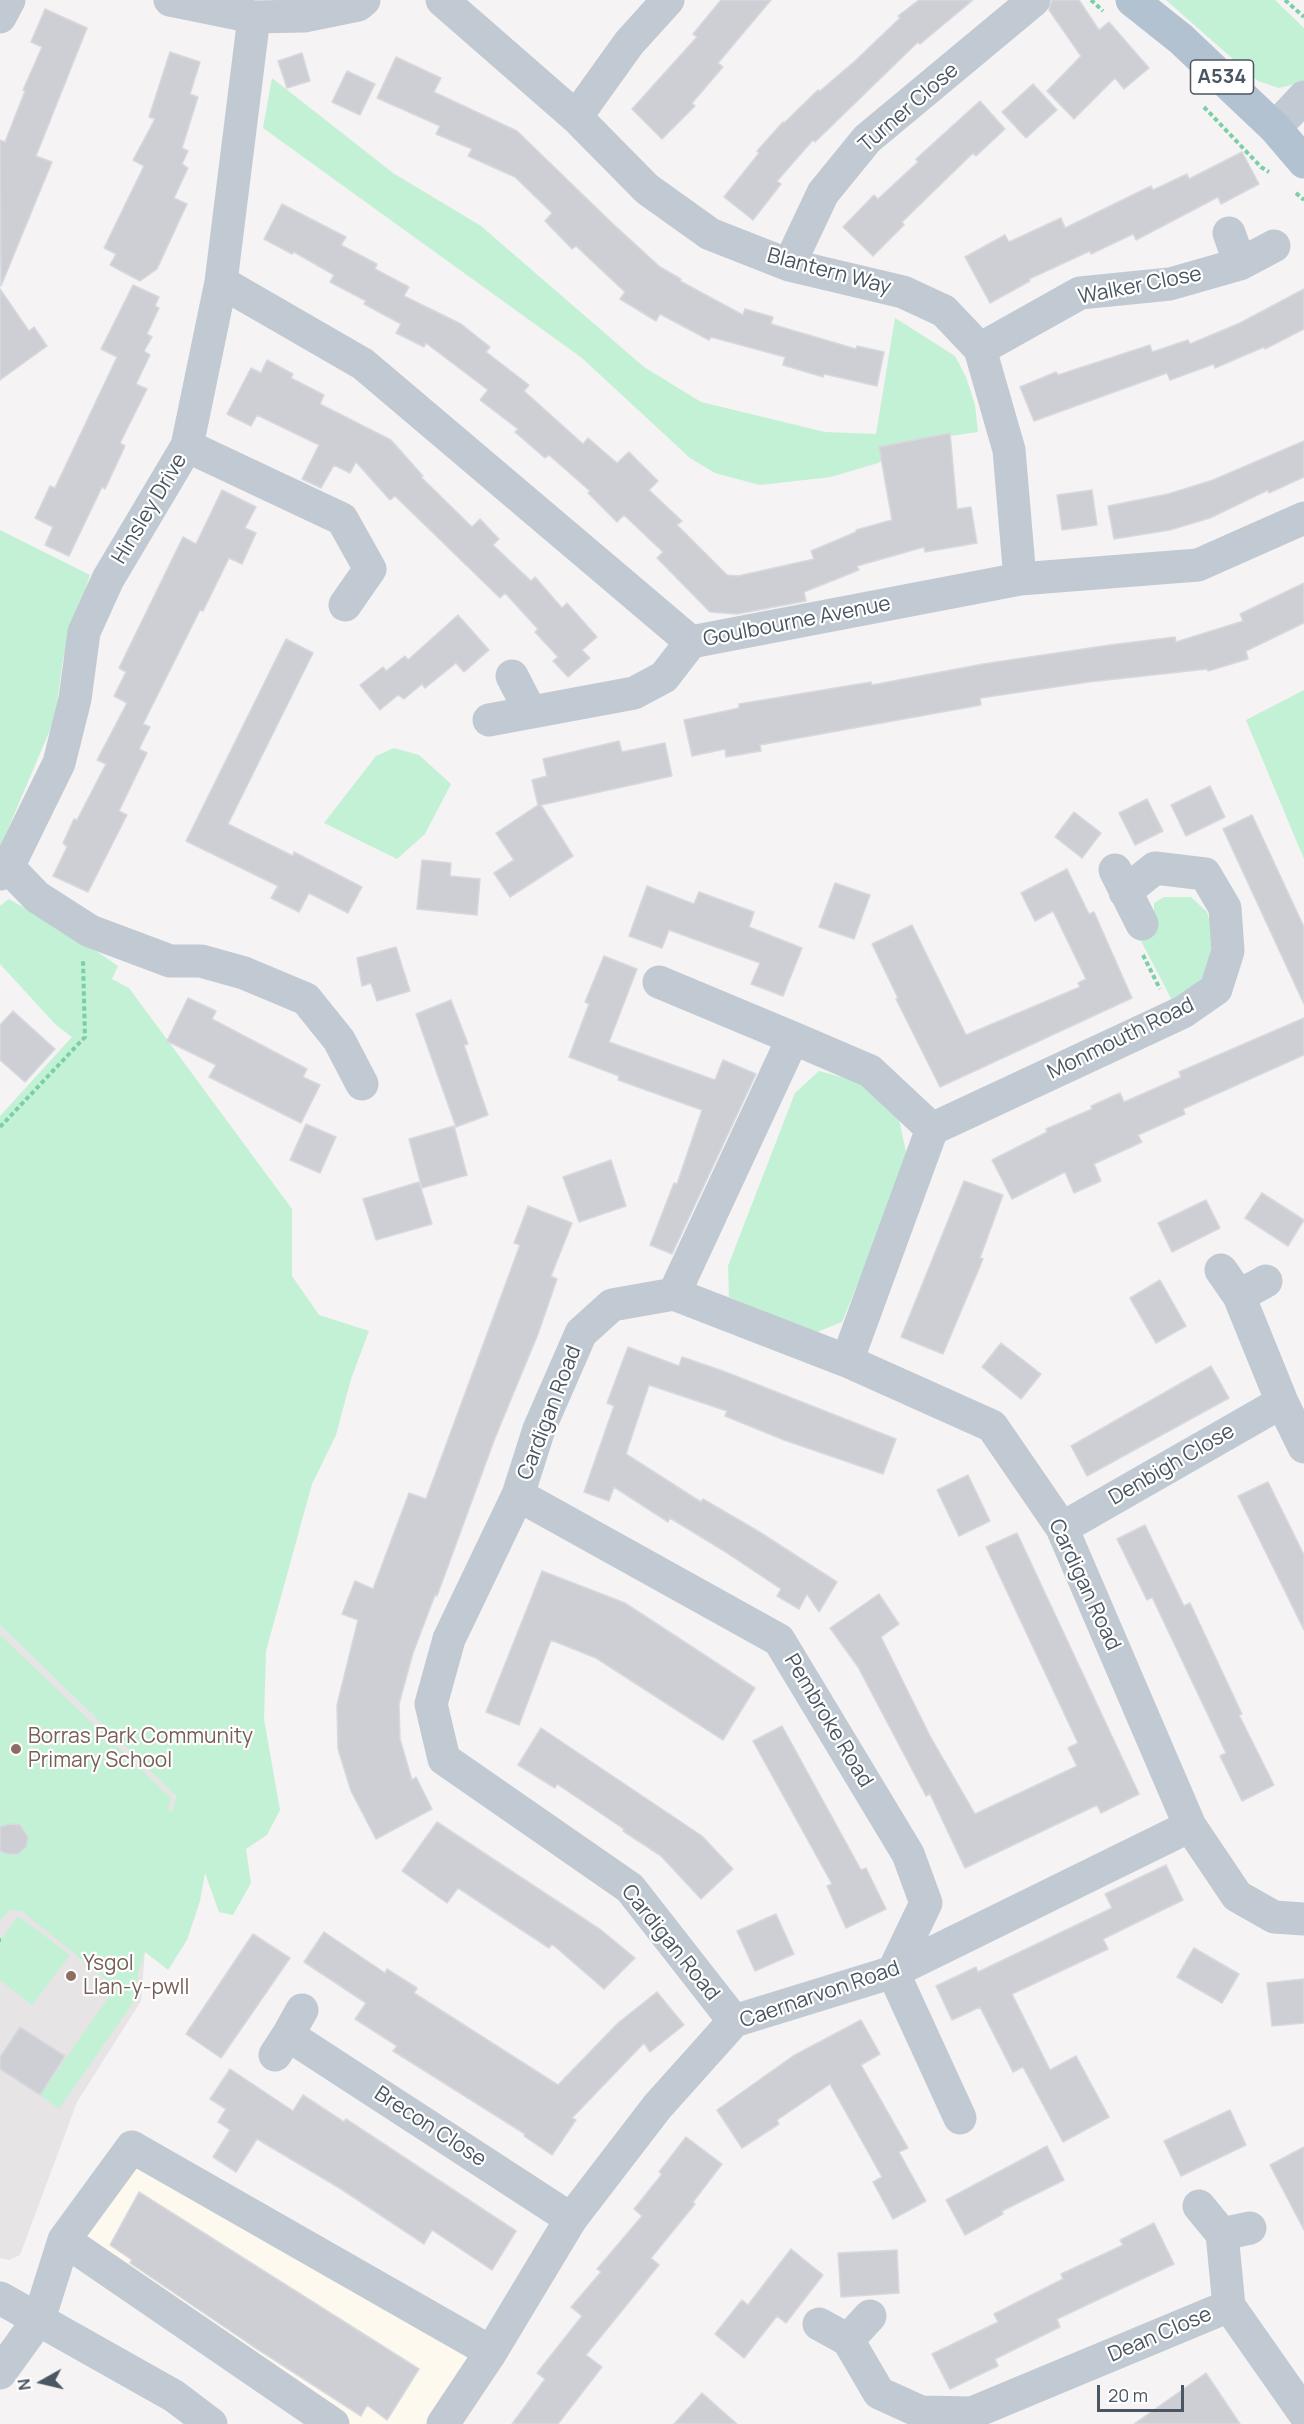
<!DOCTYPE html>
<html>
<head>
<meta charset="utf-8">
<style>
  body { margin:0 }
  #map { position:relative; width:1304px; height:2424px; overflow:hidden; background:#f5f3f3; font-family:Manrope,sans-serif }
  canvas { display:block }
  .north { position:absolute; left:12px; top:2352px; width:60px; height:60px; -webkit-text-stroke:4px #fff; paint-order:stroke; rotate:262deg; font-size:16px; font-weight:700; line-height:24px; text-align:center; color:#4a5661 }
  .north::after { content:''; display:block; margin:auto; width:21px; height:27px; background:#4a5661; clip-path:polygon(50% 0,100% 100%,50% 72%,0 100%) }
  .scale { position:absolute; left:1097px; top:2385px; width:87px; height:27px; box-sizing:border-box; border:3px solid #4a5661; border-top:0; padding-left:8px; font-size:18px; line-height:21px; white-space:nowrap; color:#4a5661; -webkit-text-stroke:4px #fff; paint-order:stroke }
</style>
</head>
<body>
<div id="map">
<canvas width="1304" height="2424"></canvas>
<div class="north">N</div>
<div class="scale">20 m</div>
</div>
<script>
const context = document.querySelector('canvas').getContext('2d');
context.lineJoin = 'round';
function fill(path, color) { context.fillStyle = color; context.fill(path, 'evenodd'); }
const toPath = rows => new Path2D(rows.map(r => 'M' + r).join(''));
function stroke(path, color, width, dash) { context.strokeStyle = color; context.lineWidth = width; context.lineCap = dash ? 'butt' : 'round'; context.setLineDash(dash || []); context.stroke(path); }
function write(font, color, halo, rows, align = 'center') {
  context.font = font + ' Manrope,sans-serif'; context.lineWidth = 4.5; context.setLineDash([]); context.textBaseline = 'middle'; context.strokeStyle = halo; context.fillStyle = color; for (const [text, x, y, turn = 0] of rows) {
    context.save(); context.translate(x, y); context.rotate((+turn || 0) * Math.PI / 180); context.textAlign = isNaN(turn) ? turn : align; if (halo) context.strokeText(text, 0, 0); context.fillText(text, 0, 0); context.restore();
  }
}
fill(toPath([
  [132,2147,491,2352,443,2424,333,2424,64,2240]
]), '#fdf9ef');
fill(toPath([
  [0,1625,176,1796,146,1937,141,2001,77,2102,20,2255,9,2260,0,2258]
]), '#e6e4e5');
fill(toPath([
  [1166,0,1275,0,1304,28,1304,82,1279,88,1258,81],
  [272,78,393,173,481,226,644,367,701,402,825,432,876,434,895,318,955,356,966,377,975,405,978,432,936,438,878,463,831,477,760,485,715,473,690,458,582,358,263,128],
  [0,530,90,575,63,659,55,718,0,848],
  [1304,690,1304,859,1246,720],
  [394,748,419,755,451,784,425,834,397,859,324,823,376,756],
  [1164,897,1191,897,1207,912,1215,939,1214,965,1176,1008,1139,937,1158,927,1154,916,1154,903],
  [9,899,83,942,118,966,112,979,129,988,292,1209,292,1276,319,1315,369,1331,351,1379,336,1435,312,1484,266,1651,264,1719,280,1810,267,1835,246,1849,251,1883,233,1915,219,1912,205,1873,200,1901,187,1940,168,1970,145,1952,138,1972,136,1998,59,2109,40,2095,116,1987,22,1911,9,1910,0,1921,0,1635,171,1798,168,1809,172,1813,176,1796,0,1625,0,1116,72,1037,56,1025,0,964,0,906],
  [819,1071,863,1083,898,1115,908,1161,842,1322,812,1334,729,1297,728,1266,795,1093],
  [18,1916,70,1955,32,2005,0,1980,0,1941]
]), '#c3f1d5');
const building = toPath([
  [721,0,771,0,718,63,723,67,692,103,695,106,662,139,632,109,697,37,693,34,721,0],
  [919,0,973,0,920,44,918,42,815,142,813,140,777,181,781,184,753,220,724,197,759,153,757,151,783,122,784,123,818,90,820,91,855,61,900,18,898,16,919,0],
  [1052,0,1079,0,1099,30,1109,22,1149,68,1124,89,1115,78,1074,119,1047,91,1081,56,1049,10,1052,0],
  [45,9,87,28,36,156,52,162,1,286,0,140,5,142,25,91,23,90,42,47,31,42,45,9],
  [170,52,200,62,190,94,198,97,182,148,188,151,182,164,188,168,174,198,187,204,157,269,140,281,110,265,116,254,104,248,144,166,133,160,155,119,149,117,170,52],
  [302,53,310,81,287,88,278,61,302,53],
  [396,57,441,78,434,92,517,131,612,223,660,267,681,279,680,281,743,315,745,309,773,317,771,324,856,349,857,346,884,352,877,386,824,374,823,377,783,365,785,357,711,337,709,340,660,314,656,321,620,299,625,292,576,246,572,249,545,221,552,213,515,177,468,156,472,149,436,134,440,126,377,98,396,57],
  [347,71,375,84,360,115,332,102,347,71],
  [1033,84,1057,110,1026,138,1002,112,1033,84],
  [980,101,1005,129,976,156,973,153,902,222,904,225,873,256,843,227,874,195,878,199,918,162,916,159,980,101],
  [1242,152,1259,184,1221,204,1218,197,1136,240,1133,234,1091,254,1090,251,1029,279,1030,281,990,303,965,257,1005,235,1009,242,1061,218,1065,228,1151,186,1153,190,1187,174,1189,179,1242,152],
  [282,204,346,237,341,245,377,264,375,269,409,287,404,296,461,324,490,347,486,352,529,385,524,391,583,444,588,438,617,463,629,452,658,481,649,490,682,521,677,525,727,575,738,576,814,559,811,551,856,532,856,530,892,520,879,447,950,433,957,509,971,507,977,543,925,552,924,547,857,566,859,570,804,592,806,601,737,614,710,612,657,558,663,552,624,515,617,522,588,493,590,491,549,455,545,458,515,432,518,429,480,400,488,390,426,343,424,347,396,333,401,324,364,304,366,301,330,282,334,275,294,252,292,254,264,239,282,204],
  [133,285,159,297,155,306,159,308,147,334,152,337,144,351,150,355,136,384,147,389,120,443,125,446,105,489,102,487,69,556,45,545,53,527,35,518,50,486,55,488,117,357,101,349,133,285],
  [0,289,29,331,34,327,47,346,0,380,0,289],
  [1304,289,1304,329,1265,349,1264,347,1215,368,1214,364,1170,380,1167,373,1034,421,1020,387,1056,372,1058,375,1150,345,1152,352,1188,340,1190,344,1240,323,1304,289],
  [267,360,293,374,291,378,324,395,320,404,391,440,423,476,421,477,472,527,480,519,499,539,493,545,531,581,535,577,562,608,567,603,597,637,582,650,590,658,568,677,553,661,558,657,535,632,538,629,505,593,500,598,395,496,390,500,356,462,350,473,334,465,321,488,302,479,319,445,257,415,251,426,227,414,251,368,261,373,267,360],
  [1304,441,1304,477,1269,493,1268,490,1210,518,1170,530,1114,539,1108,506,1168,494,1213,480,1304,441],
  [222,490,256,507,245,528,256,533,242,564,229,558,203,611,200,610,143,724,150,727,139,749,147,753,119,811,127,815,88,892,53,876,67,847,63,843,74,819,77,820,106,764,97,760,127,703,114,696,126,672,119,668,183,537,196,544,222,490],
  [1092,490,1097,525,1062,530,1057,495,1092,490],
  [1304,583,1304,623,1246,651,1248,659,1208,671,1207,669,1089,682,980,698,981,705,760,745,761,751,726,757,725,749,692,756,684,720,739,708,739,704,871,682,872,685,983,664,1110,645,1175,637,1176,642,1243,621,1240,614,1304,583],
  [458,615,489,650,464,672,456,663,425,688,422,684,404,699,398,695,380,710,360,685,383,667,386,671,405,656,408,660,458,615],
  [286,639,313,653,228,824,293,856,294,852,362,887,348,913,309,893,299,912,271,898,278,886,186,841,286,639],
  [619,741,622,752,665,743,672,776,541,805,573,856,510,897,494,873,514,860,496,833,538,805,532,780,547,776,543,759,619,741],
  [1210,786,1225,817,1186,836,1171,805,1210,786],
  [1147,799,1163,831,1135,845,1119,813,1147,799],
  [1074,812,1101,833,1082,858,1055,837,1074,812],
  [1252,815,1304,927,1304,1004,1223,829,1252,815],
  [422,860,451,863,450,876,480,879,477,915,417,909,422,860],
  [1067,869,1089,914,1094,912,1132,998,940,1087,896,999,898,998,872,944,912,925,966,1035,1080,987,1078,983,1086,979,1053,911,1035,921,1021,893,1067,869],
  [835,883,870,895,854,939,819,927,835,883],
  [647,886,694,904,699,892,754,912,749,927,802,948,783,996,751,984,760,963,669,930,662,948,629,936,647,886],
  [396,947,410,991,377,1001,371,983,362,986,357,958,396,947],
  [604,956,637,969,609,1042,715,1080,723,1060,756,1074,672,1254,650,1245,674,1183,677,1184,702,1110,618,1080,619,1076,569,1057,589,1004,585,1002,604,956],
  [188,998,216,1011,212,1019,307,1069,303,1077,320,1085,301,1123,209,1077,216,1065,167,1041,188,998],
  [451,1000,468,1044,464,1045,488,1115,456,1127,416,1014,451,1000],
  [13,1011,55,1049,25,1082,0,1060,0,1025,13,1011],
  [1304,1018,1304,1055,1183,1109,1185,1114,1138,1135,1142,1142,1094,1164,1101,1181,1074,1193,1065,1172,1012,1199,992,1160,1047,1132,1046,1129,1092,1109,1091,1106,1120,1093,1124,1102,1181,1077,1179,1072,1304,1018],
  [306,1124,336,1137,320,1173,290,1160,306,1124],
  [454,1126,467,1175,422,1188,409,1139,454,1126],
  [611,1160,626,1206,579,1222,563,1177,611,1160],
  [964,1181,1003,1195,980,1258,983,1259,943,1354,901,1337,964,1181],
  [419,1182,432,1224,376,1240,363,1199,419,1182],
  [1262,1193,1304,1220,1288,1246,1245,1218,1262,1193],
  [1206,1200,1220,1228,1172,1252,1158,1223,1206,1200],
  [528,1206,572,1223,551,1276,557,1279,538,1334,495,1438,437,1596,435,1595,413,1653,399,1704,400,1739,412,1780,416,1777,432,1809,376,1839,351,1791,338,1749,337,1705,358,1620,342,1614,355,1581,373,1589,409,1493,426,1499,520,1245,514,1243,528,1206],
  [1160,1280,1186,1326,1156,1343,1130,1298,1160,1280],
  [1001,1343,1041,1374,1021,1399,982,1367,1001,1343],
  [628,1347,679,1366,682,1357,723,1371,896,1439,883,1474,784,1440,725,1416,727,1411,649,1385,626,1454,701,1502,703,1499,758,1531,837,1582,819,1612,807,1594,799,1609,777,1596,781,1589,724,1551,670,1518,668,1522,614,1487,609,1501,584,1492,614,1406,607,1403,628,1347],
  [1211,1366,1229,1398,1087,1476,1071,1446,1211,1366],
  [968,1475,990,1521,959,1536,937,1490,968,1475],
  [1268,1482,1304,1555,1304,1630,1238,1496,1268,1482],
  [1145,1525,1184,1606,1190,1603,1242,1714,1239,1715,1274,1785,1242,1801,1220,1756,1226,1753,1152,1597,1147,1600,1117,1539,1145,1525],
  [1017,1533,1139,1794,1101,1813,1097,1805,965,1868,930,1794,926,1796,858,1667,830,1628,879,1594,899,1624,881,1637,930,1736,975,1814,1077,1766,1068,1748,1078,1743,986,1547,1017,1533],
  [542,1571,625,1603,755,1688,723,1740,596,1658,551,1640,519,1725,486,1712,542,1571],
  [782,1726,861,1870,866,1868,886,1909,846,1928,827,1886,832,1884,753,1741,782,1726],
  [541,1728,702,1836,733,1869,701,1899,661,1856,623,1831,624,1829,557,1784,555,1788,518,1765,541,1728],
  [437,1822,601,1930,635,1958,604,1989,552,1944,549,1948,458,1888,447,1903,402,1871,437,1822],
  [9,1824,20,1825,28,1837,26,1847,18,1854,8,1854,0,1851,0,1827,9,1824],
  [1166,1865,1183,1900,1103,1939,1108,1949,1012,1994,1050,2070,1076,2056,1109,2117,1063,2142,1023,2067,1013,2072,980,2007,952,2020,936,1986,976,1967,978,1972,1112,1908,1105,1894,1166,1865],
  [776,1914,794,1954,755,1971,737,1931,776,1914],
  [324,1932,385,1973,387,1969,417,1988,414,1993,558,2085,618,2023,657,1992,684,2025,650,2052,644,2043,572,2118,576,2120,552,2155,524,2136,525,2134,393,2051,397,2046,355,2019,366,2003,304,1962,324,1932],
  [253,1934,290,1958,221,2058,186,2034,253,1934],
  [1194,1948,1239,1974,1222,2003,1177,1977,1194,1948],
  [1304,1979,1304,2023,1272,2026,1267,1983,1304,1979],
  [861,2020,880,2054,861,2065,908,2148,899,2152,926,2201,893,2219,873,2182,882,2177,830,2084,777,2120,779,2124,742,2148,717,2110,793,2056,861,2020],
  [20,2027,65,2056,40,2095,0,2069,0,2057,20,2027],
  [230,2069,293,2111,303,2095,344,2122,346,2119,516,2231,492,2270,432,2230,424,2244,341,2189,257,2139,236,2172,213,2157,230,2130,218,2122,226,2109,210,2099,230,2069],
  [1230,2110,1246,2145,1181,2176,1164,2141,1230,2110],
  [686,2137,722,2164,693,2202,695,2204,651,2258,659,2265,586,2355,602,2367,558,2424,512,2424,545,2379,537,2373,582,2316,571,2307,601,2272,597,2269,642,2216,634,2209,662,2174,659,2172,686,2137],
  [1047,2146,1064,2180,1002,2211,1003,2214,965,2235,946,2200,1047,2146],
  [1304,2147,1304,2230,1270,2165,1304,2147],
  [139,2192,419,2369,387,2420,367,2405,361,2416,251,2345,130,2263,132,2260,110,2245,139,2192],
  [1154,2223,1174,2264,1057,2319,1060,2327,995,2359,998,2366,950,2389,932,2354,998,2322,994,2314,1063,2279,1061,2274,1123,2245,1120,2240,1154,2223],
  [791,2249,823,2275,786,2323,777,2316,744,2358,715,2334,742,2300,748,2305,791,2249],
  [897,2250,899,2293,841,2297,838,2253,897,2250],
  [1206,2373,1240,2424,1134,2424,1206,2373],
  [702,2393,737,2424,674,2424,702,2393]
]);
fill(building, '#cdcfd5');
stroke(building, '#d7d9de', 1.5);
stroke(toPath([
  [1091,0,1103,11],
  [1285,0,1304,17],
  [1204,107,1261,167,1269,172],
  [1296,193,1304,200],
  [1143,955,1160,989],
  [0,1127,85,1037,83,960],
  [0,1940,1,1940]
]), '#7ad0a6', 4, [4.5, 3]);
stroke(toPath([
  [170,0,254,17,304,16,358,5,364,0],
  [442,0,576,117,647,189,710,234,789,265,903,292,944,311,980,349,1009,450,1020,579],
  [0,17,9,0],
  [576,117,629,43,668,0],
  [1275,128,1304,97],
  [1229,233,1240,264],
  [789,265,823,193,867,139,1034,0],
  [221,282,363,364,691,642,1020,579,1198,565,1304,518],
  [980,349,1080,293,1170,284,1240,264,1274,246],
  [187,446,342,519,370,569,345,605],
  [512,676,530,711],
  [489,720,634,693,664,677,691,642],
  [8,867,37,897,90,931,170,961,201,961,244,973,306,999,339,1040,362,1084],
  [1115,870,1142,924],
  [0,874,8,867,59,763,75,699,84,632,108,579,187,446,221,282,254,17],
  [659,982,793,1038,674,1294],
  [793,1038,870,1071,932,1129,1183,1012,1216,989,1228,951,1225,908,1205,874,1155,868,1125,892],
  [1221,1270,1239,1296,1282,1402,1304,1447],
  [1239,1296,1266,1281],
  [847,1361,932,1129],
  [518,1495,779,1640,908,1854,926,1903,893,1972,960,2118],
  [1062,1528,1282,1402],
  [734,2021,630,1888,444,1759,431,1704,449,1639,518,1495,539,1429,581,1333,612,1305,674,1294,847,1361,992,1426,1062,1528,1190,1826,1237,1896,1274,1917,1304,1919],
  [288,2035,302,2010],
  [275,2055,288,2035,571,2219],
  [1199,2206,1222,2234,1229,2306,1304,2413],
  [1222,2234,1250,2228],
  [64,2240,333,2424],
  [0,2298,174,2396,211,2424],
  [819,2324,848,2340,879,2393,921,2412,972,2413,1229,2306],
  [848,2340,870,2316],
  [0,2373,39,2319,64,2240,132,2147,491,2352],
  [443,2424,491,2352,571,2219,657,2107,734,2021,893,1972,1190,1826]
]), '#c1cad2', 33);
stroke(toPath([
  [1132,0,1181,39,1275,128,1304,162]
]), '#b3c2d1', 33);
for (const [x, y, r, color] of [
  [16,1749,6,"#8d6e63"],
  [71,1976,6,"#8d6e63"]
]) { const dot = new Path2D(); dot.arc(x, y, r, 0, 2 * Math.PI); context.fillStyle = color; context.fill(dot); stroke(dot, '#fff', 2); }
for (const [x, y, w] of [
  [1222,77,63]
]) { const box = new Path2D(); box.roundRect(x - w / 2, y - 17, w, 34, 4.5); context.fillStyle = '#fff'; context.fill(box); stroke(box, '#4a5661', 1.5); }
write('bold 20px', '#4a5661', null, [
  ["A534",1222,77]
]);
write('21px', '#4a5661', '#fff', [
  ["Turner Close",909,108,-41],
  ["Blantern Way",829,272,15],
  ["Walker Close",1140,286,-11],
  ["Hinsley Drive",150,509,-59],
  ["Goulbourne Avenue",797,622,-11],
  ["Monmouth Road",1121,1039,-26],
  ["Cardigan Road",550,1413,-69],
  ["Denbigh Close",1172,1465,-30],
  ["Cardigan Road",1084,1585,65],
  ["Pembroke Road",828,1721,59],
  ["Cardigan Road",670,1943,51],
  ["Caernarvon Road",820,1995,-19],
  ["Brecon Close",430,2127,33],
  ["Dean Close",1160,2335,-23]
]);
write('21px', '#785e54', '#fff', [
  ["Borras Park Community",28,1737],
  ["Primary School",28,1761],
  ["Ysgol",83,1964],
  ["Llan-y-pwll",83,1988]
], 'left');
</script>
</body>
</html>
